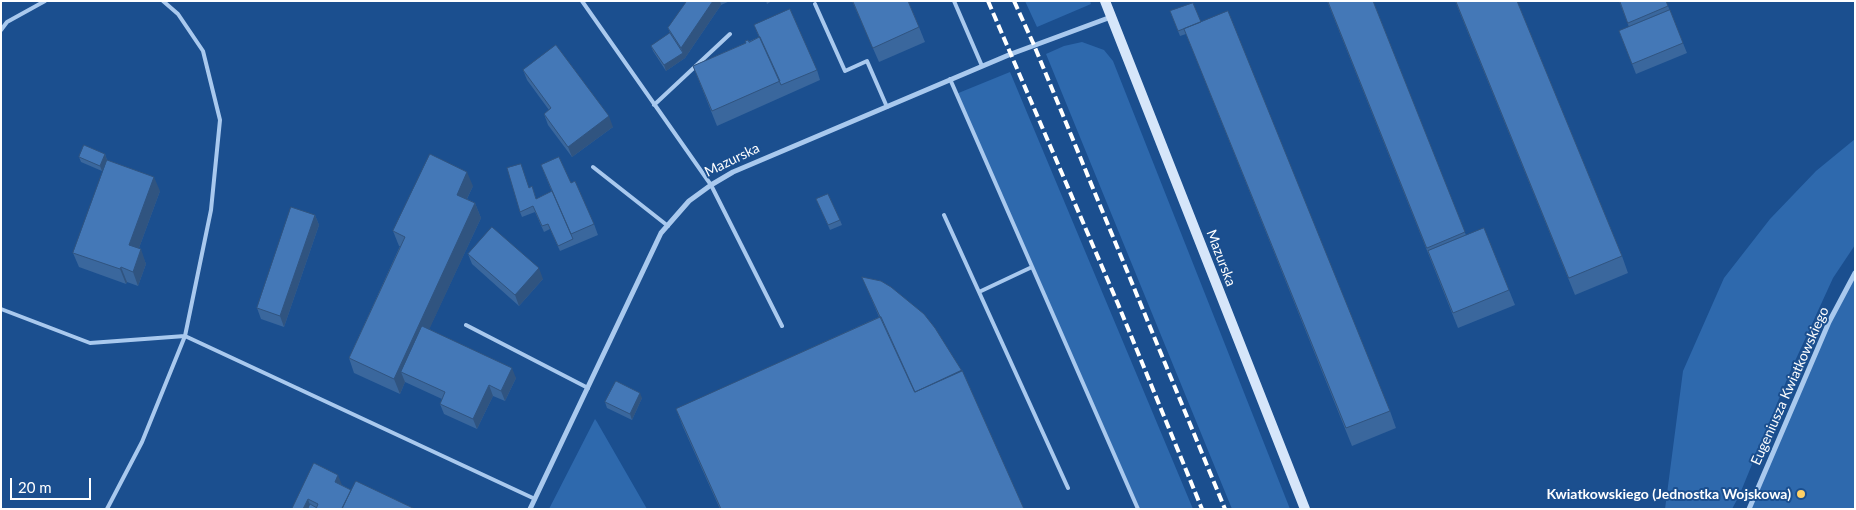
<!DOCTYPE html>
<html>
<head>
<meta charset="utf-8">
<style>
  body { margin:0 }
  #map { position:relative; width:1856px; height:510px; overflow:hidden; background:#1b4f8f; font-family:Lato,sans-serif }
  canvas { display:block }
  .frame { position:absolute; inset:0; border:2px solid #fff; pointer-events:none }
  .scale { position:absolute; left:10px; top:478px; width:81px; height:22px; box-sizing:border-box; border:2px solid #fff; border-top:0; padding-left:6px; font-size:15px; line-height:18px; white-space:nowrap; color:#fff; -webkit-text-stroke:4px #1b4f8f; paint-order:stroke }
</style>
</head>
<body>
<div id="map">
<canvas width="1856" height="510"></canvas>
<div class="frame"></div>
<div class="scale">20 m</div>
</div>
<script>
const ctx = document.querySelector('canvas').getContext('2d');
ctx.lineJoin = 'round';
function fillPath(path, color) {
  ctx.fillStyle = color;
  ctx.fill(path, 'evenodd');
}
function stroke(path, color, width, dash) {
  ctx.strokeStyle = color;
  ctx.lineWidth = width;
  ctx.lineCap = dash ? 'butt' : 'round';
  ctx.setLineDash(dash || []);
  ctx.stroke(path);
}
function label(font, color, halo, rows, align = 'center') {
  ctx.font = font + ' Lato,sans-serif';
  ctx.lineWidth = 4;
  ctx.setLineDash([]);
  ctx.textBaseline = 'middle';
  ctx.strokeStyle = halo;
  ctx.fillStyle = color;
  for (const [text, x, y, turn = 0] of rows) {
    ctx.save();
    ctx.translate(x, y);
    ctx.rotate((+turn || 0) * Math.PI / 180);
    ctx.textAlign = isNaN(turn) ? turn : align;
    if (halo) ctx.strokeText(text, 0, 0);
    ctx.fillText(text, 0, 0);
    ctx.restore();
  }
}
fillPath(new Path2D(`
  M 1025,1 L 1090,1 L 1091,4 L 1037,27 Z
  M 1082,42 L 1104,50 L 1113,61 L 1290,509 L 1232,509 L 1046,54 L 1064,46 Z
  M 1010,72 L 1193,509 L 1138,509 L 956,94 Z
  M 1855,139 L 1855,245 L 1833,278 L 1790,372 L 1739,496 L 1732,509 L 1665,509 L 1683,371 L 1724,278 L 1770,219 L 1816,171 Z
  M 1855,273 L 1855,509 L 1749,509 L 1829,322 Z
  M 595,419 L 597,422 L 647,509 L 549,509 Z`), '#2e69ad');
stroke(new Path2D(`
  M 582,1 L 711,185 L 782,326
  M 954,1 L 982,66
  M 815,4 L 845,71 L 867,61 L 887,107
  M 1,30 L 7,22 L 45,1
  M 950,79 L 1138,509
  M 654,105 L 730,34
  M 593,167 L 668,226
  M 944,215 L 1068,488
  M 979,292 L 1032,267
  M 1,309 L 90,343 L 185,336 L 535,499
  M 466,325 L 588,388
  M 107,509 L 142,442 L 185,336 L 211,210 L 220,120 L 203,51 L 178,14 L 163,1`), '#a9c9ee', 4);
stroke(new Path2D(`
  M 530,509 L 661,233 L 689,201 L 711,185 L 733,172 L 1011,54 L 1111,17
  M 1749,509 L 1829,322 L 1855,273`), '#a9c9ee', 5);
stroke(new Path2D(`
  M 1105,1 L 1305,509`), '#d6e6fa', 10);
stroke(new Path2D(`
  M 988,1 L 1118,304 L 1202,509
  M 1014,1 L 1034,45 L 1225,509`), '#fff', 4, [9, 4]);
fillPath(new Path2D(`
  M 687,1 L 730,1 L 721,5 L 685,58 L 666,71 L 653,51 L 651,46 L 670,33 L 668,28 Z
  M 766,1 L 772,1 L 767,4 Z
  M 852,1 L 908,1 L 919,27 L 925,42 L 879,62 Z
  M 1327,1 L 1373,1 L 1466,235 L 1509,290 L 1515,305 L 1458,328 Z
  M 1455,1 L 1517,1 L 1622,256 L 1628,273 L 1575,295 Z
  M 1619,1 L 1666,1 L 1687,53 L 1636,74 L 1619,31 L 1629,27 Z
  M 1170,11 L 1201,22 L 1390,411 L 1396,428 L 1352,446 L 1186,34 L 1180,36 Z
  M 754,25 L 817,70 L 820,80 L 717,126 L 693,66 L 759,37 Z
  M 523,70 L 613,127 L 572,157 L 548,125 L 544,114 L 549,110 L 527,80 Z
  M 105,154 L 107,160 L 102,171 L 81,162 L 79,157 Z
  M 541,165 L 571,183 L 594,224 L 598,235 L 560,251 L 550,229 L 544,232 L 535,212 L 522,217 L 520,212 L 529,188 L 534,192 L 536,199 L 552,192 Z
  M 473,186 L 467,199 L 475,203 L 481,218 L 429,329 L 516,378 L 505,401 L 493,396 L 477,429 L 444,414 L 440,404 L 442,399 L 405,382 L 400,394 L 354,373 L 349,358 L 400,246 L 399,246 L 393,231 Z
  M 160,191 L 139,248 L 146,264 L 138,286 L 127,282 L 126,284 L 79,267 L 73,253 Z
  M 816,199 L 840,220 L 842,225 L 830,230 Z
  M 315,215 L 319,225 L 284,327 L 261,319 L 257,308 Z
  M 468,254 L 543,279 L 519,306 L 472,264 Z
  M 862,277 L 1024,509 L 720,509 L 683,427 L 676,409 L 879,317 L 868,291 Z
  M 642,398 L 632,420 L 607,408 L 605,402 Z
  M 314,463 L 342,485 L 351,490 L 415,509 L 292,509 Z`), '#3a679d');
fillPath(new Path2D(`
  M 713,1 L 720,1 L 721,5 L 685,58 L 666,71 L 664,65 L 683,53 L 681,48 Z
  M 609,116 L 613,127 L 572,157 L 568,147 Z
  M 105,154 L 107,160 L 102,171 L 100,166 Z
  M 467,172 L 473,186 L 462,209 L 457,195 Z
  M 154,177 L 160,191 L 135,259 L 129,245 Z
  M 475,203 L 481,218 L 408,375 L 401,372 L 405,382 L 400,394 L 394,379 Z
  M 315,215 L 319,225 L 284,327 L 280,316 Z
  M 141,249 L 146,264 L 138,286 L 133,272 Z
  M 121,267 L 127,282 L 126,284 L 120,269 Z
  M 539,268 L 543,279 L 519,306 L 515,295 Z
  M 512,368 L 516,378 L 505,401 L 501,391 Z
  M 489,385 L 493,396 L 477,429 L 473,419 Z
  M 640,393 L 642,398 L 632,420 L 630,414 Z
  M 338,475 L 342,485 L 335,482 Z
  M 308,499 L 311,509 L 303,509 Z`), '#305480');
const building = new Path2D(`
  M 687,1 L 713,1 L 681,48 L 668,28 Z
  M 853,1 L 908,1 L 919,27 L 873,48 Z
  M 1328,1 L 1373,1 L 1465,232 L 1427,248 Z
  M 1456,1 L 1517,1 L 1622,256 L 1569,278 Z
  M 1620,1 L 1666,1 L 1668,6 L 1628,23 Z
  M 1193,3 L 1201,22 L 1178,31 L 1170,11 Z
  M 790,9 L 817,70 L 781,85 L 754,25 Z
  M 1670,10 L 1683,43 L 1632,64 L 1619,31 Z
  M 1228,11 L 1390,411 L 1346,428 L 1184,29 Z
  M 670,33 L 683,53 L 664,65 L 651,46 Z
  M 760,37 L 780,81 L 712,111 L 693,66 L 746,43 L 745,41 L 748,40 L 749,42 Z
  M 556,45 L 609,116 L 568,147 L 544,114 L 551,108 L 523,70 Z
  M 84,145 L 105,154 L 100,166 L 79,157 Z
  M 430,154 L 467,172 L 457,195 L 475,203 L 394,379 L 349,358 L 405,237 L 393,231 Z
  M 559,157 L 571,183 L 575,181 L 594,224 L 571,234 L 541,165 Z
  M 107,160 L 154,177 L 129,245 L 141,249 L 133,272 L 121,267 L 120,269 L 73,253 Z
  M 521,164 L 529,188 L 532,186 L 536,199 L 552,191 L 573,239 L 558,246 L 548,224 L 542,226 L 533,206 L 520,212 L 507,168 Z
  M 828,194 L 840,220 L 828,225 L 816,199 Z
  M 291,207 L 315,215 L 280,316 L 257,308 Z
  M 492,227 L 539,268 L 515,295 L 468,254 Z
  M 1484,228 L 1509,290 L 1453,313 L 1428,251 Z
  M 862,277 L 881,281 L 891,287 L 924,314 L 935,328 L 962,371 L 915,392 Z
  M 881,317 L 915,392 L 962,370 L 1024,509 L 721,509 L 676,409 Z
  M 422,326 L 512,368 L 501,391 L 489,385 L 473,419 L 440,404 L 445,392 L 401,372 Z
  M 616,381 L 640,393 L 630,414 L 605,402 Z
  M 314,463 L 338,475 L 335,482 L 351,490 L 342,509 L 316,509 L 318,504 L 308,499 L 303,509 L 292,509 Z
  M 356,481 L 415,509 L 342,509 Z
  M 310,504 L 317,508 L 316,509 L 308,509 Z`);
fillPath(building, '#4478b7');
stroke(building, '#305480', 1);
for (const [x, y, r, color] of [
  [1801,494,5,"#ffd166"]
]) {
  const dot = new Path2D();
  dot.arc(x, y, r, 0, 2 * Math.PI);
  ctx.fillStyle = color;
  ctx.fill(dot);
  stroke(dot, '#1b4f8f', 2);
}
label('14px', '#fff', '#1b4f8f', [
  ["Mazurska",732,160,-26],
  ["Mazurska",1221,258,69],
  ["Eugeniusza Kwiatkowskiego",1790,386,-66]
]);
label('bold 14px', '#fff', '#1b4f8f', [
  ["Kwiatkowskiego (Jednostka Wojskowa)",1791,494]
], 'right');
</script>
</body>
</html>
